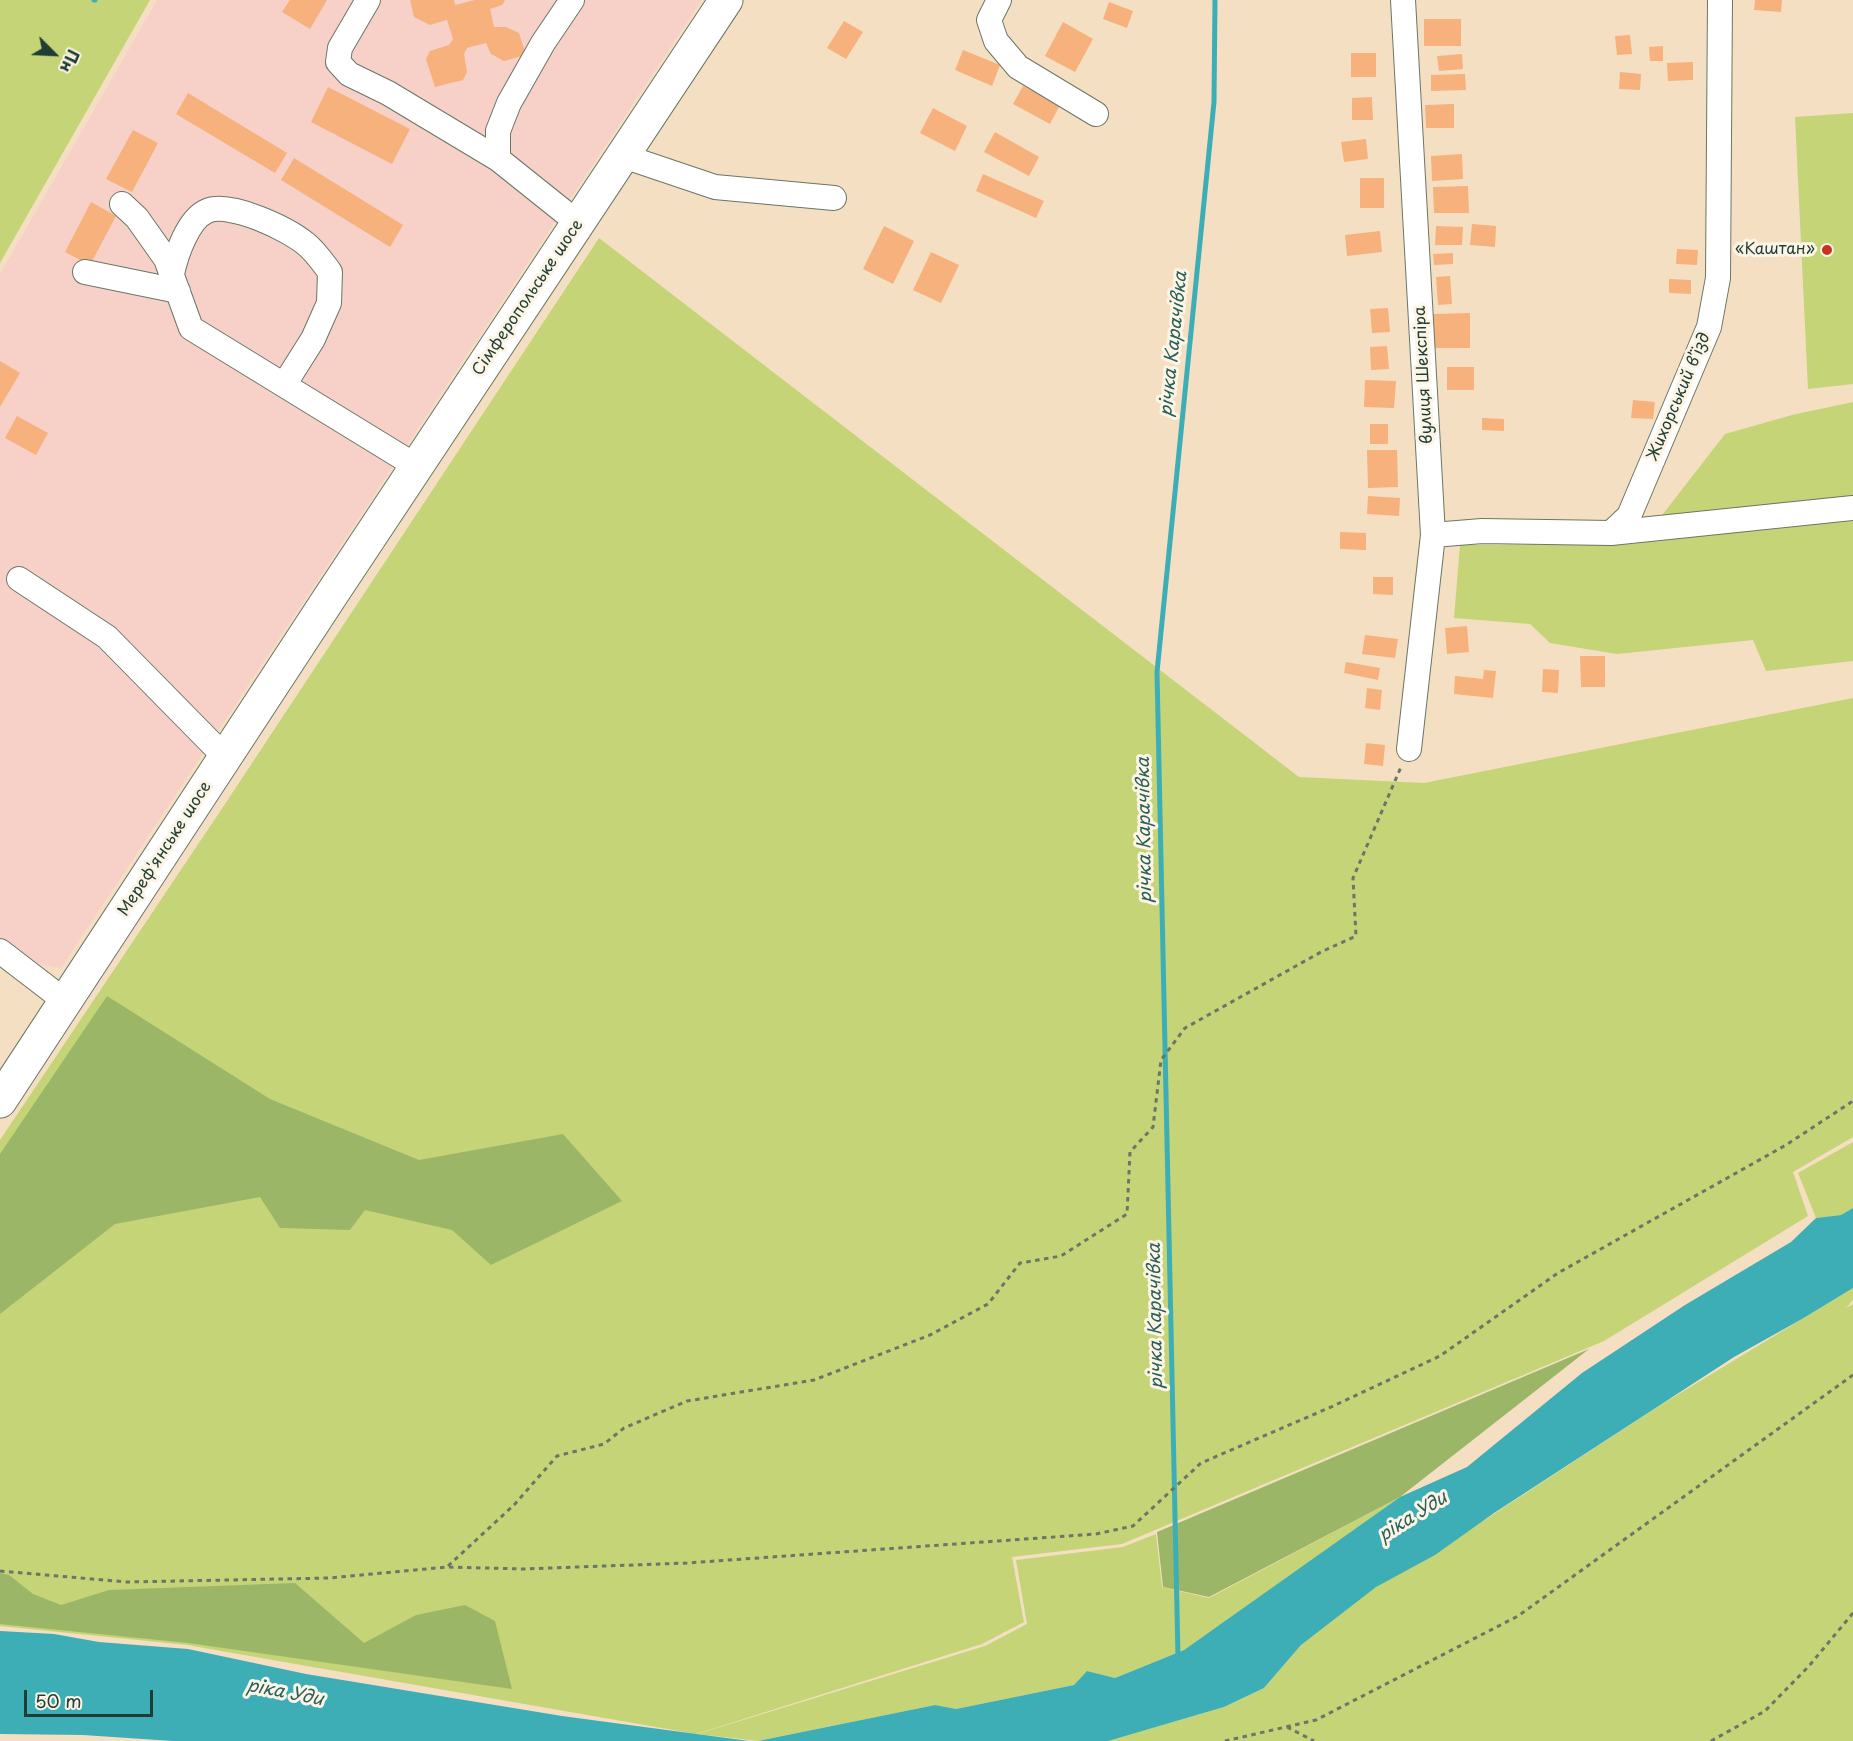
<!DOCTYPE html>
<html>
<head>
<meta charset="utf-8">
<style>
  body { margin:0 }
  #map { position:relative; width:1853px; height:1741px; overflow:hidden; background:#f5dfc3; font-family:"Playpen Sans",sans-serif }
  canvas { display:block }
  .north { position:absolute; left:24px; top:24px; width:60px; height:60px; -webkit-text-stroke:4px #fcf5e5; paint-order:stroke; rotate:114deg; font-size:16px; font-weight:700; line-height:24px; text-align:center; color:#1f3d34 }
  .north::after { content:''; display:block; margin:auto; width:21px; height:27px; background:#1f3d34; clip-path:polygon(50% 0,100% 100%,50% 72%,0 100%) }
  .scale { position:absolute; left:24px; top:1690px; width:129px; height:27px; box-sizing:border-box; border:3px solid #1f3d34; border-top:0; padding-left:8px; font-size:18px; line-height:21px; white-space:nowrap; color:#1f3d34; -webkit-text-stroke:4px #fcf5e5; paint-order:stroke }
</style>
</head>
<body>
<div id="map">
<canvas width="1853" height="1741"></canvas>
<div class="north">Пн</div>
<div class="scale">50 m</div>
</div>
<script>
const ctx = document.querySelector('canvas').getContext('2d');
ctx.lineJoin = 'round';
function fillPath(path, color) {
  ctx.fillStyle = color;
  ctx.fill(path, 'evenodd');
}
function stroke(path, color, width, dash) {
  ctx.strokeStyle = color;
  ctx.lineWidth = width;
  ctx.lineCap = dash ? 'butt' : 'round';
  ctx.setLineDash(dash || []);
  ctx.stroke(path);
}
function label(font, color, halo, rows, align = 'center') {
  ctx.font = font + ' "Playpen Sans",sans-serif';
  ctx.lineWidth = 6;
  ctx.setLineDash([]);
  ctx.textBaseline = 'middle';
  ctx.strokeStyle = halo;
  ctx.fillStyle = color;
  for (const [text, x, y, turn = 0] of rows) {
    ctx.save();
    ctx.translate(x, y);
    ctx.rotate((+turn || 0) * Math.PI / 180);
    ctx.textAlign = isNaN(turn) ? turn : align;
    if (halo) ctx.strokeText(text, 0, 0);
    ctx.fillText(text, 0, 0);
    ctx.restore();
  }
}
fillPath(new Path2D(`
  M 157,0 L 702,0 L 61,968 L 0,957 L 0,274 Z`), '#f7d1c8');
fillPath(new Path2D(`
  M 0,0 L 150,0 L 0,263 Z
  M 1853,113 L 1853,384 L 1808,389 L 1795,117 Z
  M 599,238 L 1299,777 L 1424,783 L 1853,698 L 1853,1137 L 1793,1172 L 1808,1216 L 1604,1341 L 1122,1544 L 1012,1557 L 1024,1622 L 982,1644 L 696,1734 L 187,1645 L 0,1626 L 0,1140 L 225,804 Z
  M 1853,402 L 1853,661 L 1766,671 L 1753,640 L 1617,654 L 1550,643 L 1530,624 L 1454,618 L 1460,545 L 1635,544 L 1656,523 L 1725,434 L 1792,415 Z
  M 1853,1142 L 1853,1208 L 1841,1215 L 1816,1218 L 1798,1173 Z
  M 1853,1288 L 1853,1300 L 1846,1308 L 1853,1304 L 1853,1741 L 1093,1741 L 1145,1730 L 1224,1707 L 1264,1688 L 1301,1645 L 1363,1589 L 1486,1519 L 1659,1406 Z
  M 1400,1497 L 1184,1650 L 1115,1678 L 1087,1671 L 1074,1685 L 956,1709 L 935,1705 L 758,1741 L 697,1734 L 985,1646 L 1027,1624 L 1016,1560 L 1123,1547 L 1156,1534 L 1162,1587 L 1209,1598 Z`), '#c5d477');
fillPath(new Path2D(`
  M 107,996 L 270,1099 L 419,1160 L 563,1134 L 622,1201 L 491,1265 L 452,1230 L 365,1210 L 350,1230 L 280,1228 L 260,1197 L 115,1224 L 0,1314 L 0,1154 Z
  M 1589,1349 L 1400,1497 L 1209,1597 L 1163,1587 L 1157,1532 Z
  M 0,1573 L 9,1575 L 33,1594 L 61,1605 L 109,1590 L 295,1583 L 364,1643 L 416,1615 L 465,1605 L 495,1621 L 512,1689 L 188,1643 L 0,1624 Z`), '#9cb668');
fillPath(new Path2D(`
  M 1853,1208 L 1853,1288 L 1802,1319 L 1734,1357 L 1494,1513 L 1435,1555 L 1376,1587 L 1301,1645 L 1264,1688 L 1224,1707 L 1108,1741 L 758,1741 L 935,1705 L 956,1709 L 1074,1685 L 1087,1671 L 1115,1678 L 1184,1650 L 1400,1497 L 1467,1467 L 1582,1373 L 1685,1305 L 1791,1242 L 1816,1218 L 1841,1215 Z
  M 0,1631 L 54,1634 L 99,1642 L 188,1649 L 306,1674 L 562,1716 L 749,1741 L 173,1741 L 83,1735 L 0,1734 Z`), '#3daeb6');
stroke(new Path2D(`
  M 94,0 L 95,0
  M 1178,1657 L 1157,672 L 1214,102 L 1215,0`), '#3daeb6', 5);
fillPath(new Path2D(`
  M 290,0 L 327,0 L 310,29 L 282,12 Z
  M 410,0 L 454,0 L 455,5 L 475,0 L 505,0 L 502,5 L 490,9 L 494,27 L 506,27 L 519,33 L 526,55 L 504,61 L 491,54 L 486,43 L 467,48 L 464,54 L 467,72 L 463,80 L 435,87 L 426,59 L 430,51 L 449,45 L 453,39 L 447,20 L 430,25 L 414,17 Z
  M 1755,0 L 1782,0 L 1781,12 L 1754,10 Z
  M 1109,2 L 1133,11 L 1127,28 L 1103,19 Z
  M 1424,19 L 1461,19 L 1461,46 L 1424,46 Z
  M 844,21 L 863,32 L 846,59 L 827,48 Z
  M 1063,22 L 1093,39 L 1075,72 L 1045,56 Z
  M 1630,35 L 1632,54 L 1617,55 L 1615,36 Z
  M 1663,46 L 1663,61 L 1650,61 L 1649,47 Z
  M 963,50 L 1000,65 L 992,86 L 955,70 Z
  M 1351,53 L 1376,53 L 1376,77 L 1351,77 Z
  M 1462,54 L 1463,69 L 1439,71 L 1437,56 Z
  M 1693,62 L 1693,80 L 1668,81 L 1667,63 Z
  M 1620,72 L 1641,74 L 1640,90 L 1619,89 Z
  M 1465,74 L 1466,90 L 1431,91 L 1431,75 Z
  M 1023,86 L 1060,105 L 1050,124 L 1013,104 Z
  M 328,87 L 410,129 L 392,164 L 311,122 Z
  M 188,93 L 287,153 L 275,173 L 176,114 Z
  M 1372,97 L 1373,120 L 1352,120 L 1352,98 Z
  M 1454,104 L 1454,128 L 1426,128 L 1425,105 Z
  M 933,108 L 967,126 L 955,151 L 920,133 Z
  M 133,130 L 158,143 L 132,192 L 106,179 Z
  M 995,132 L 1039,157 L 1029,176 L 984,152 Z
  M 1366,139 L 1368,159 L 1344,162 L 1341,142 Z
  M 1462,154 L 1463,179 L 1432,181 L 1431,156 Z
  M 294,158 L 403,225 L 390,247 L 281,180 Z
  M 983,174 L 1044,201 L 1036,218 L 976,191 Z
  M 1360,178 L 1384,178 L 1384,208 L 1360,208 Z
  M 1468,186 L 1469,213 L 1434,213 L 1433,187 Z
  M 91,202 L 116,216 L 90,265 L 65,252 Z
  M 1472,224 L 1496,226 L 1495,247 L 1470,245 Z
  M 884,226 L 914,241 L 893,284 L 863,269 Z
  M 1436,226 L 1463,227 L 1462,245 L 1435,245 Z
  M 1380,231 L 1382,252 L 1347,256 L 1345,235 Z
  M 1677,249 L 1698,250 L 1697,265 L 1676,264 Z
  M 931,252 L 959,265 L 941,303 L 913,290 Z
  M 1453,253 L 1453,264 L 1434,265 L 1433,254 Z
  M 1450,276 L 1452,304 L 1438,305 L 1436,277 Z
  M 1669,279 L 1691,280 L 1691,294 L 1669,293 Z
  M 1388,308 L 1390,332 L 1372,333 L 1370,309 Z
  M 1470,313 L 1470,348 L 1433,348 L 1433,314 Z
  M 1387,346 L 1389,369 L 1371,370 L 1370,347 Z
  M 0,361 L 20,373 L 0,407 Z
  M 1447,367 L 1474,367 L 1474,390 L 1447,390 Z
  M 1365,380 L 1396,381 L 1394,408 L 1364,407 Z
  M 1633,400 L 1655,402 L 1653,419 L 1631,418 Z
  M 17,416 L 48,433 L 36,455 L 5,438 Z
  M 1482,418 L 1504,419 L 1504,431 L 1482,430 Z
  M 1370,424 L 1388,424 L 1388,444 L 1370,444 Z
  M 1367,450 L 1397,450 L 1398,487 L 1368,488 Z
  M 1368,496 L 1400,498 L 1399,516 L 1367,514 Z
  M 1340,532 L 1366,533 L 1366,550 L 1340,549 Z
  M 1373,577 L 1393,577 L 1393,595 L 1373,594 Z
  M 1467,626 L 1469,652 L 1447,654 L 1445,628 Z
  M 1365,635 L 1398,639 L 1395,658 L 1362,654 Z
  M 1580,656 L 1605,656 L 1605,687 L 1581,687 Z
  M 1346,662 L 1380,668 L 1378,680 L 1344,673 Z
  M 1543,669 L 1559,670 L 1558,693 L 1542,692 Z
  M 1484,670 L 1496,671 L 1493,698 L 1454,694 L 1455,676 L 1483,679 Z
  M 1367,688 L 1382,690 L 1380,710 L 1365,708 Z
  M 1366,743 L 1385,745 L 1383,766 L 1364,764 Z`), '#f6b17c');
const minor = new Path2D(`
  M 368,0 L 340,48 L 338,62 L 349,74 L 388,93 L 498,159 L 578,223
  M 999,0 L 989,20 L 996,41 L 1018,67 L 1096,114
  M 1403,0 L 1433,535 L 1409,749
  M 623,156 L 715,187 L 834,198
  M 498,159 L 498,131 L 509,103 L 543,43 L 572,0
  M 122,204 L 137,218 L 166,259 L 191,328 L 416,466
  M 85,272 L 178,291
  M 172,274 C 176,255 188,219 207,211 C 230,201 288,229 306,244 C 315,251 323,263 330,272 L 329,303 L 313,339 L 284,385
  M 1611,533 L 1853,508
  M 1433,535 L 1482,531 L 1611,533 L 1629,516 L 1709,327 L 1718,278 L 1720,0
  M 19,579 L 107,637 L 225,757
  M 0,951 L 65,1001`);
const highway = new Path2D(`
  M 0,1101 L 330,597 L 726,0`);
stroke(minor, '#6a7666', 26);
stroke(highway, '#6a7666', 35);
stroke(new Path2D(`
  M 448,1566 L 514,1505 L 557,1456 L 604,1444 L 624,1428 L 687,1401 L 814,1380 L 930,1335 L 988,1304 L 1020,1263 L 1061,1256 L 1127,1214 L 1130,1152 L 1153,1127 L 1161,1060 L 1185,1028 L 1321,952 L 1356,936 L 1353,878 L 1401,767
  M 0,1571 L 127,1582 L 329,1578 L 447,1567 L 523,1569 L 687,1563 L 1096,1534 L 1133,1526 L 1201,1463 L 1331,1407 L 1440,1356 L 1558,1273 L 1786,1145 L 1853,1101
  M 1287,1727 L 1314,1741
  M 1225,1741 L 1316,1720 L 1518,1616 L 1853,1375
  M 1711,1741 L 1765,1711 L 1809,1666 L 1853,1613`), '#6a7666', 3, [4.5, 4.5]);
stroke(minor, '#fff', 24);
stroke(highway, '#fff', 33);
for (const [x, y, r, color] of [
  [1827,250,6,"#c8321e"]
]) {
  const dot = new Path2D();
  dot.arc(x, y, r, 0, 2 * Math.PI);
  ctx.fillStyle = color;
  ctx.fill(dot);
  stroke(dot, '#fcf5e5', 2);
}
label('16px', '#1f3d34', '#fcf5e5', [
  ["«Каштан»",1815,250]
], 'right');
label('16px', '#1f3d34', '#fcf5e5', [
  ["Сімферопольське шосе",528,298,-56],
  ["вулиця Шекспіра",1424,375,-93],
  ["Жихорський в’їзд",1679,397,-67],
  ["Мереф'янське шосе",165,849,-57]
]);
label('italic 18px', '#285f5b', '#fcf5e5', [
  ["річка Карачівка",1174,344,-84],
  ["річка Карачівка",1145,830,-91],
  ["річка Карачівка",1156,1316,-91],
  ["ріка Уди",1413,1517,-32],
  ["ріка Уди",285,1693,11]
]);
</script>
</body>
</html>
